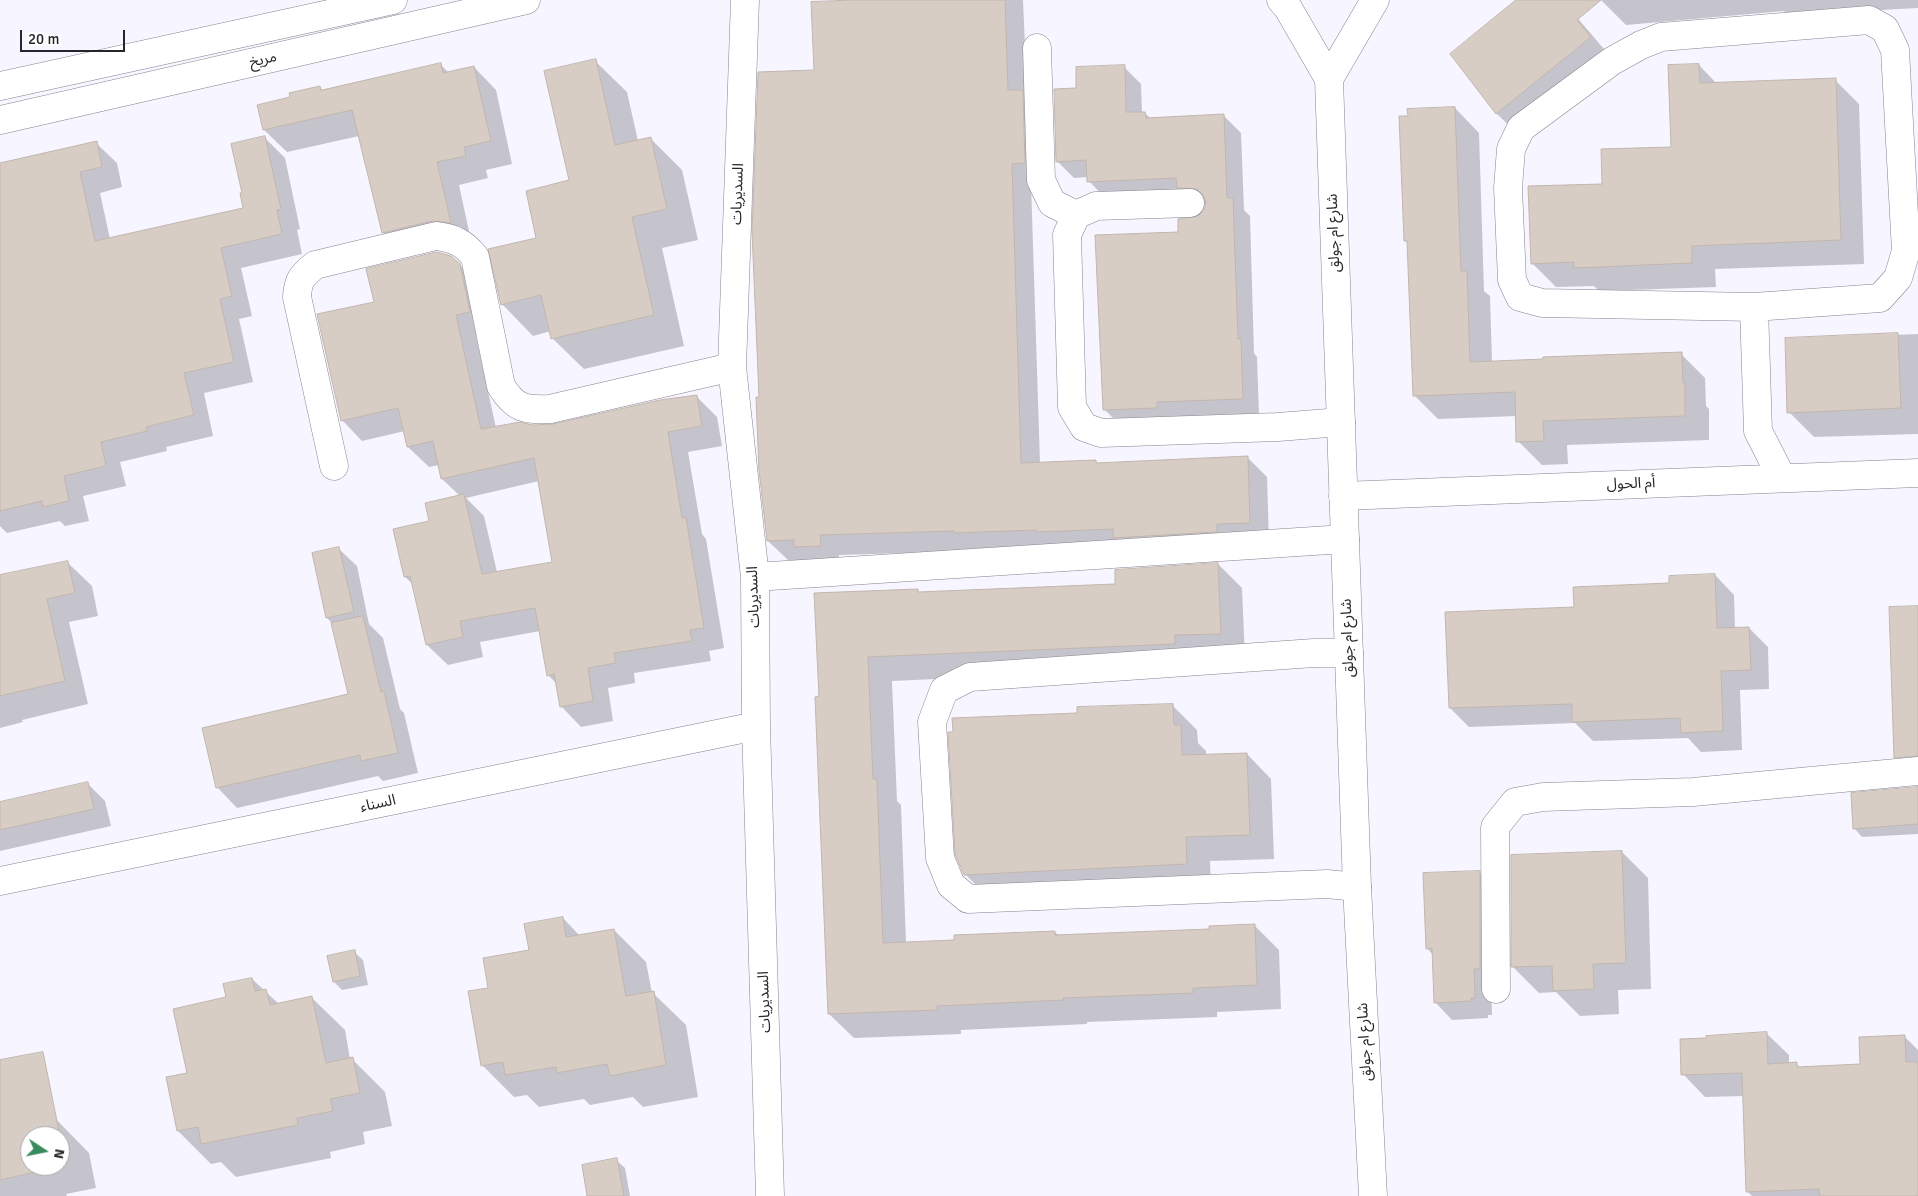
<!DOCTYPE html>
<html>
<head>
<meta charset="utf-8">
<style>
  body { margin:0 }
  #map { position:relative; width:1918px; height:1196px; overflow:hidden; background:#f7f5ff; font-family:Signika,sans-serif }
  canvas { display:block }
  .north { position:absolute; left:20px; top:1126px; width:50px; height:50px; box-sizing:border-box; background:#fff; border:1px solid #a8a8aa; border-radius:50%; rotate:101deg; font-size:14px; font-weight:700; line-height:20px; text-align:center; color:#26252a }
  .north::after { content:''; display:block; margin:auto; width:18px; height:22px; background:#378b5d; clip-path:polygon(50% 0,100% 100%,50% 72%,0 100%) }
  .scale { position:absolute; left:20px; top:30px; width:105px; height:22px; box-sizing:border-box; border:2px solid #26252a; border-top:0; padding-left:6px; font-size:15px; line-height:18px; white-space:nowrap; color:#26252a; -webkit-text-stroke:4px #fff; paint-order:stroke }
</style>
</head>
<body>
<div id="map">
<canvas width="1918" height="1196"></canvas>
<div class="north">N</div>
<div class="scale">20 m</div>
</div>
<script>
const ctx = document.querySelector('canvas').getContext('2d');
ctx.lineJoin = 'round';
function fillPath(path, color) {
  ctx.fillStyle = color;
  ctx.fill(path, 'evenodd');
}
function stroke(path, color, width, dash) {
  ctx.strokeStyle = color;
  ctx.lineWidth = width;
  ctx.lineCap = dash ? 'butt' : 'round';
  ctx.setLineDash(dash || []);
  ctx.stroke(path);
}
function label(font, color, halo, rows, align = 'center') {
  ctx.font = font + ' Signika,"Noto Sans Arabic",sans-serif';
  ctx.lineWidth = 4;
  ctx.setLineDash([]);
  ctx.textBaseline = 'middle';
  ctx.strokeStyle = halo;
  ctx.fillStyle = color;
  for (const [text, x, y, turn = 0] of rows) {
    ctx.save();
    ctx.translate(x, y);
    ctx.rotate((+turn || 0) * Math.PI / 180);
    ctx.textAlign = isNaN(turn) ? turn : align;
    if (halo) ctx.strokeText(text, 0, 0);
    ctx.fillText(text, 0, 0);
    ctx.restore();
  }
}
fillPath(new Path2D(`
  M 890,0 L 1023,0 L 1031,183 L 1040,463 L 1095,461 L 1098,464 L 1248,458 L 1267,477 L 1269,542 L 839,555 L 840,565 L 815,566 L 808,560 L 788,560 L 768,541 L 760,398 L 815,71 Z
  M 1518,0 L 1562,0 L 1616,63 L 1523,139 L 1497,114 L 1451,54 Z
  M 1601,0 L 1918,0 L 1918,8 L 1789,15 L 1784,11 L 1626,25 Z
  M 595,61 L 627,92 L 638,141 L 650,138 L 682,170 L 698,240 L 662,248 L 684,346 L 584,369 L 552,338 L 551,331 L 533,336 L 502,304 L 570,181 Z
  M 440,64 L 449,73 L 474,67 L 496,90 L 512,164 L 486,170 L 488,178 L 459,185 L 472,245 L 405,255 L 383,232 L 359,136 L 287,152 L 264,130 L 292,98 L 319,87 L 323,91 Z
  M 1699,65 L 1717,84 L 1835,80 L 1859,104 L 1864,264 L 1715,269 L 1716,287 L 1599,291 L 1594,286 L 1556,287 L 1532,263 L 1603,185 L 1672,148 Z
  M 1124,67 L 1141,84 L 1142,113 L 1145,113 L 1151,119 L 1224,116 L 1241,133 L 1244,210 L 1250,216 L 1254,353 L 1257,357 L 1259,415 L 1121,426 L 1104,409 L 1179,233 L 1198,218 L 1205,211 L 1206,205 L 1105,198 L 1089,181 L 1088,177 L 1074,178 L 1057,161 L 1078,89 Z
  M 1455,108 L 1479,133 L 1484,291 L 1490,296 L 1492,362 L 1681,354 L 1705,378 L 1706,406 L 1709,409 L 1709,440 L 1567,445 L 1568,464 L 1542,465 L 1518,441 L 1517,416 L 1438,419 L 1414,395 L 1409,245 L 1405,240 Z
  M 265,138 L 285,158 L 300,229 L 297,230 L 302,254 L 241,268 L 252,316 L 239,319 L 253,382 L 204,393 L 213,436 L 166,447 L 167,451 L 120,462 L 126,486 L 83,496 L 89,521 L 65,526 L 60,521 L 7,533 L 0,526 L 0,164 L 96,143 L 117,163 L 122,187 L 100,193 L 110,239 L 244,209 L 243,194 Z
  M 459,264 L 479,285 L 490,332 L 476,336 L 496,428 L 553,426 L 696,396 L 717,417 L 722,446 L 688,452 L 702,534 L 706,539 L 724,648 L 709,651 L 711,661 L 634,673 L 635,683 L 608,688 L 613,721 L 581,727 L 561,706 L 557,684 L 548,675 L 540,631 L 480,642 L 483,657 L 448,665 L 427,645 L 414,585 L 405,577 L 430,522 L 460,496 L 442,479 L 439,465 L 429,467 L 408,447 L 405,431 L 362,441 L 342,420 L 375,303 ZM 539,481 L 553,563 L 497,572 L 484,516 L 466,498 Z
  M 1918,334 L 1918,434 L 1814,437 L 1789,412 L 1786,339 Z
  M 339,549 L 357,566 L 369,624 L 383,638 L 400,709 L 404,713 L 418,773 L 383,781 L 378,776 L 237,808 L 217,787 L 350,695 L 332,623 L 327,618 L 313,554 Z
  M 68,563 L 92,586 L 98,616 L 69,622 L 88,704 L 22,720 L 23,722 L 0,728 L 0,576 Z
  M 1218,564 L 1242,588 L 1245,658 L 1199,667 L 892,681 L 897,801 L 901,805 L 906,943 L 955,942 L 1055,932 L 1059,936 L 1210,930 L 1254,925 L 1279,950 L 1281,1009 L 1217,1012 L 1217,1017 L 1087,1022 L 1087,1024 L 961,1030 L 961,1034 L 854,1038 L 829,1014 L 820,698 L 917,590 L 920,593 L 1116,585 Z
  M 1715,575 L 1734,595 L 1735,628 L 1749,628 L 1768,647 L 1769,689 L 1740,690 L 1742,750 L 1701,752 L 1688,738 L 1593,741 L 1575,723 L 1469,727 L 1450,708 L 1575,609 Z
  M 1172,705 L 1197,730 L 1198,743 L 1206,751 L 1206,756 L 1247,754 L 1271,779 L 1274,859 L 1210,861 L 1211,889 L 990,899 L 965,874 L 1079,714 Z
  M 87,783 L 105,801 L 111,826 L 0,851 L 0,803 Z
  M 1918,788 L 1918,834 L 1862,837 L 1854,828 Z
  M 1622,852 L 1648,878 L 1651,989 L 1618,990 L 1619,1014 L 1580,1016 L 1556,992 L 1539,993 L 1513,967 Z
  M 1479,872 L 1497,889 L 1491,986 L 1492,1015 L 1488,1015 L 1488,1018 L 1452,1020 L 1435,1002 L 1433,955 L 1427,948 Z
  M 563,918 L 580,936 L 614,930 L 646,962 L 652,993 L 653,993 L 686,1025 L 698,1097 L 643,1107 L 633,1097 L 590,1105 L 584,1099 L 539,1107 L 527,1095 L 514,1097 L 482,1065 L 489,989 Z
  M 354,952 L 363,960 L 368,985 L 342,990 L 334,982 Z
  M 252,979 L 279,1004 L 311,997 L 345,1030 L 350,1059 L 352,1059 L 385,1092 L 392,1126 L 363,1132 L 365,1144 L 330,1152 L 331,1158 L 236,1177 L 221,1162 L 211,1164 L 178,1131 L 188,1074 L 227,998 Z
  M 1766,1033 L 1789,1055 L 1789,1064 L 1796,1064 L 1801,1068 L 1862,1066 L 1905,1037 L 1918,1050 L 1918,1196 L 1752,1196 L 1747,1191 L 1744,1096 L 1705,1097 L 1683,1074 L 1707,1039 Z
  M 0,1062 L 89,1153 L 96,1188 L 66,1194 L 67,1196 L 0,1196 ZM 30,1136 L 60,1136 L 60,1166 L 30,1166 Z
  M 616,1160 L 625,1168 L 630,1196 L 588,1196 Z`), '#0003');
const building = new Path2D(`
  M 855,0 L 1005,0 L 1008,90 L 1023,90 L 1025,163 L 1012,164 L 1021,463 L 1096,460 L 1096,463 L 1248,456 L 1250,523 L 1217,524 L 1217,532 L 1113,538 L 1113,529 L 1036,532 L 1036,530 L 954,533 L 954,531 L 820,535 L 821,546 L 794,547 L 794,540 L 767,541 L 759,470 L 756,397 L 759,397 L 752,231 L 758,72 L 814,70 L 811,2 Z
  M 1516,0 L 1601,0 L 1577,20 L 1591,37 L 1496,114 L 1450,54 Z
  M 596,59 L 615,145 L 651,137 L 667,209 L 632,217 L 654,315 L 551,339 L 541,295 L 501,305 L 488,249 L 536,238 L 526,191 L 569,180 L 544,71 Z
  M 441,63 L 443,73 L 474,66 L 491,141 L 464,147 L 466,156 L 437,162 L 451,223 L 432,221 L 382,233 L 352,110 L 263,130 L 257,105 L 290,97 L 289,93 L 320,86 L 321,90 Z
  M 1699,64 L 1700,83 L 1836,78 L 1841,240 L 1692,246 L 1692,263 L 1574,268 L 1574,262 L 1531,264 L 1528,186 L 1602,184 L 1601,149 L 1671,147 L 1668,65 Z
  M 1125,65 L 1126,112 L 1145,112 L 1146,118 L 1224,114 L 1227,198 L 1233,198 L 1238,339 L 1241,338 L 1243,399 L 1157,402 L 1157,408 L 1103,410 L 1095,235 L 1178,232 L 1178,219 L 1198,216 L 1203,211 L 1206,203 L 1203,195 L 1197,189 L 1177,188 L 1176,178 L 1087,182 L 1086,160 L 1056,162 L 1054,89 L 1076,88 L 1076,67 Z
  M 1455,107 L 1461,271 L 1467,271 L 1470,362 L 1543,359 L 1543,357 L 1682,352 L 1683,383 L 1685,383 L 1685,416 L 1543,421 L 1544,441 L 1516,442 L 1515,392 L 1413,396 L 1407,241 L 1404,241 L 1399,116 L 1408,116 L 1407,109 Z
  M 265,136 L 281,209 L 277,210 L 282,234 L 221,248 L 232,296 L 220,299 L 234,362 L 184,373 L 194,415 L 146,427 L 147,431 L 101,442 L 106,466 L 64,476 L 69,501 L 43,507 L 42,501 L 0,511 L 0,163 L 97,141 L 102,167 L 80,172 L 95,241 L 243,208 L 240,193 L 242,193 L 231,144 Z
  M 437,252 L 451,256 L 460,264 L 470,312 L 456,315 L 481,429 L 520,422 L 533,425 L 553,424 L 660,400 L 697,395 L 702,426 L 668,432 L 682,518 L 686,517 L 704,628 L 690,630 L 692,641 L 614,653 L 616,663 L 588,668 L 593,701 L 560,707 L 554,674 L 547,676 L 535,608 L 460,621 L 463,637 L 426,645 L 410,576 L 404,577 L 393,529 L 429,521 L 425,503 L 464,494 L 482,574 L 552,562 L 534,458 L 441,479 L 433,441 L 407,447 L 398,408 L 341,421 L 317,314 L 374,302 L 366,269 Z
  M 1898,333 L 1901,408 L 1787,413 L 1785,338 Z
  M 339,547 L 354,612 L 326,618 L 312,553 Z
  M 68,561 L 75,593 L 47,599 L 65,681 L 0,696 L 0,575 Z
  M 1218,563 L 1221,634 L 1175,635 L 1175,644 L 868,657 L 873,779 L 877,779 L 883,943 L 954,940 L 954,935 L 1055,931 L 1055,935 L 1209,929 L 1209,926 L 1255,924 L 1257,985 L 1193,988 L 1193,993 L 1063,998 L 1064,1000 L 937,1006 L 937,1010 L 828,1014 L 815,697 L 819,696 L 814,593 L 918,589 L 918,592 L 1115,584 L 1115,570 Z
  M 1715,574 L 1717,628 L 1749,627 L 1751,670 L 1721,671 L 1723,731 L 1681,733 L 1680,718 L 1572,722 L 1572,704 L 1449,708 L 1445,612 L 1574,607 L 1573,587 L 1669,583 L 1669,576 Z
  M 1918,606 L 1918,756 L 1894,758 L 1889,607 Z
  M 363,616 L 381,692 L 384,691 L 398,753 L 361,761 L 360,755 L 216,788 L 202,728 L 348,694 L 331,623 Z
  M 1173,704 L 1174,725 L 1181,725 L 1182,755 L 1247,753 L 1250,835 L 1186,837 L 1187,864 L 964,875 L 955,854 L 948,732 L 953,732 L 952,718 L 1077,713 L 1077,707 Z
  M 88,782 L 94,809 L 0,830 L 0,802 Z
  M 1918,787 L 1918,824 L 1853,829 L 1851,793 Z
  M 1622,851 L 1626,963 L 1593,964 L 1594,989 L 1553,991 L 1552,966 L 1511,967 L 1511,855 Z
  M 1480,871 L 1480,969 L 1474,969 L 1475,998 L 1471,998 L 1471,1001 L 1434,1003 L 1432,948 L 1426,949 L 1423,873 Z
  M 563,917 L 566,937 L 614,929 L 626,996 L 654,991 L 666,1065 L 610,1076 L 607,1064 L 557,1073 L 556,1067 L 505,1075 L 503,1062 L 481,1066 L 468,991 L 488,988 L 483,958 L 529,950 L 524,924 Z
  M 355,950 L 360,976 L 333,982 L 327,956 Z
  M 252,978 L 255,991 L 266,989 L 270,1005 L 312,996 L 326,1063 L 353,1057 L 360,1093 L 330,1099 L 333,1111 L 297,1118 L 298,1125 L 201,1144 L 198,1127 L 177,1131 L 166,1077 L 187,1073 L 173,1009 L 226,997 L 223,984 Z
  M 1767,1032 L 1768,1064 L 1797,1062 L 1797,1067 L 1860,1064 L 1859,1037 L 1905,1035 L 1906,1062 L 1918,1062 L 1918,1196 L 1820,1196 L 1819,1189 L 1746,1192 L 1742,1073 L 1681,1075 L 1680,1039 L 1706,1038 L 1706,1036 Z
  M 43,1052 L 60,1136 L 30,1136 L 30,1166 L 35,1166 L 36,1172 L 0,1180 L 0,1060 Z
  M 617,1158 L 624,1196 L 587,1196 L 582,1165 Z`);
fillPath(building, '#d8cdc5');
stroke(building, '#c1b6ae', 1);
const street = new Path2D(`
  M 745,0 L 732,367 L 755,577 L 756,726 L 770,1196
  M 1037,48 L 1041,180 L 1052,203 L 1076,215
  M 0,86 L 393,0
  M 0,120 L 526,0
  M 1190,203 L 1096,206 L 1076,215 L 1067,235 L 1072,407 L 1084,427 L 1101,433 L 1278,427 L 1341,422
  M 1754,307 L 1542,303 L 1520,297 L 1512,280 L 1508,188 L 1511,149 L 1521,128 L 1612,61 L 1641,45 L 1661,37 L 1869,20 L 1885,29 L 1895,50 L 1906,251 L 1898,278 L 1880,298 L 1754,307 L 1758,431 L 1782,478
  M 334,466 L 297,297 C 298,279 302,276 315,265 L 436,236 C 454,238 464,243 475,257 L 501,386 C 515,409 525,410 550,409 L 732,367
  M 1343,496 L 1918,473
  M 755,577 L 1345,539
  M 1349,653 L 1314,653 L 970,677 L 944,690 L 932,722 L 940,858 L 951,885 L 968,899 L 1327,884 L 1357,887
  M 0,881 L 756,726
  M 1496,989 L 1495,827 L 1515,802 L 1543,797 L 1693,792 L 1918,771`);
const secondary = new Path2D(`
  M 1281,0 L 1288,8 L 1329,79 L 1357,887 L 1373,1196
  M 1329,79 L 1375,0`);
stroke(street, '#85838e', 29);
stroke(secondary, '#85838e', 29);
stroke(street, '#fff', 28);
stroke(secondary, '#fff', 28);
label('15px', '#26252a', '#fff', [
  ["مريخ",263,60,-13],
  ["السديريات",738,194,-88],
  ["شارع ام جولق",1334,233,-92],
  ["أم الحول",1631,484,-2],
  ["السديريات",754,597,-92],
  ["شارع ام جولق",1348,638,-92],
  ["السناء",378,804,-12],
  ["السديريات",765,1002,-92],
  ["شارع ام جولق",1365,1042,-93]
]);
</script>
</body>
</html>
